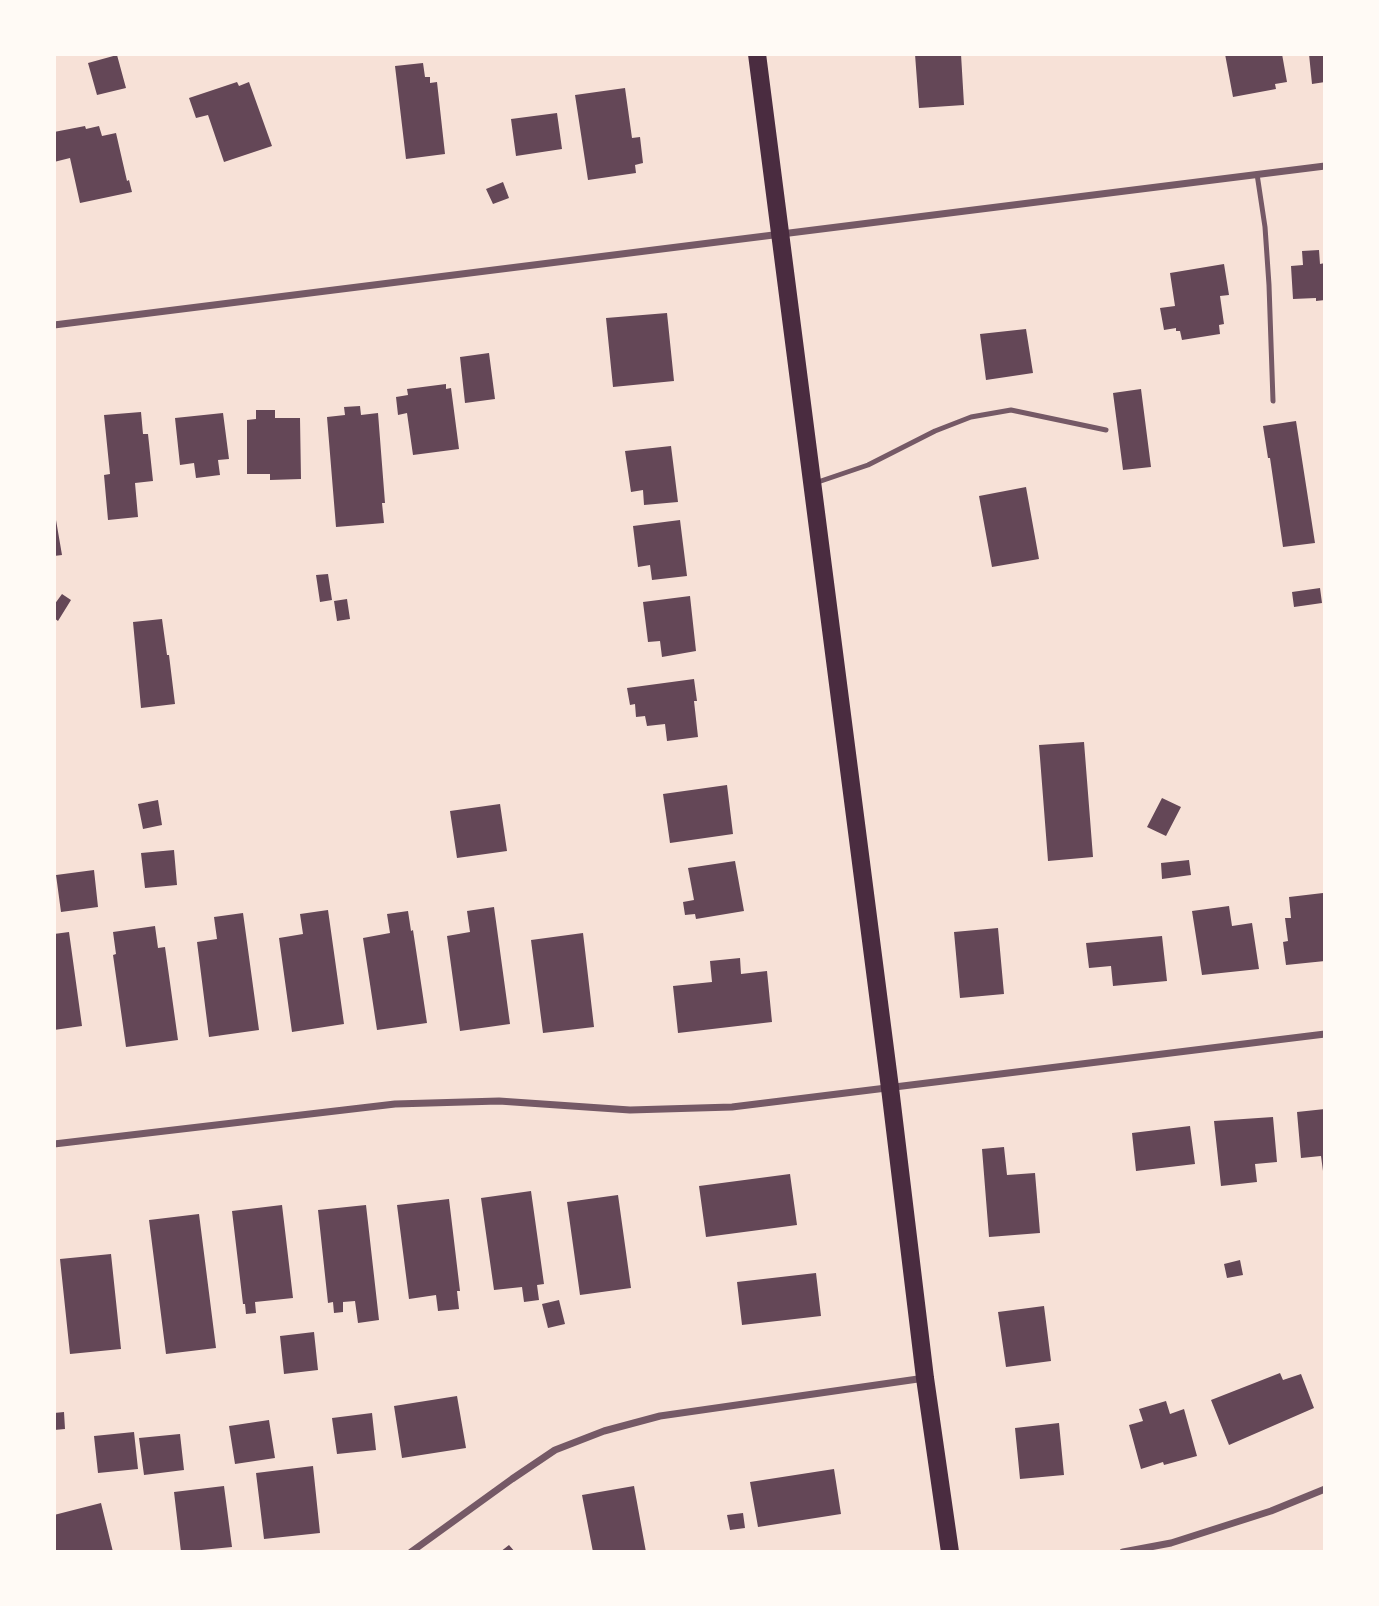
<!DOCTYPE html>
<html>
<head>
<meta charset="utf-8">
<style>
  body { margin:0 }
  #map { position:relative; width:1379px; height:1606px; overflow:hidden; background:#f7e1d7; font-family:Lato,sans-serif }
  canvas { display:block }
  .frame { position:absolute; inset:0; border:56px solid #fffaf5; pointer-events:none }
</style>
</head>
<body>
<div id="map">
<canvas width="1379" height="1606"></canvas>
<div class="frame"></div>
</div>
<script>
const ctx = document.querySelector('canvas').getContext('2d');
ctx.lineJoin = 'round';
function fillPath(path, color) {
  ctx.fillStyle = color;
  ctx.fill(path, 'evenodd');
}
function stroke(path, color, width, dash) {
  ctx.strokeStyle = color;
  ctx.lineWidth = width;
  ctx.lineCap = dash ? 'butt' : 'round';
  ctx.setLineDash(dash || []);
  ctx.stroke(path);
}
fillPath(new Path2D(`
  M 915,54 L 961,54 L 964,105 L 919,108 Z
  M 1225,54 L 1282,54 L 1287,82 L 1275,84 L 1276,89 L 1233,97 Z
  M 1309,54 L 1325,54 L 1325,82 L 1312,84 Z
  M 117,55 L 126,88 L 97,95 L 88,63 Z
  M 423,63 L 425,77 L 430,77 L 430,83 L 437,82 L 445,154 L 406,159 L 395,66 Z
  M 237,82 L 239,86 L 249,82 L 272,146 L 224,162 L 208,115 L 196,118 L 189,98 Z
  M 625,88 L 632,138 L 640,137 L 643,163 L 635,165 L 636,173 L 588,180 L 575,95 Z
  M 557,113 L 562,149 L 516,156 L 511,119 Z
  M 85,126 L 86,129 L 99,126 L 102,136 L 116,133 L 127,181 L 129,180 L 132,192 L 80,203 L 70,158 L 54,162 L 54,132 Z
  M 503,182 L 509,198 L 493,204 L 486,189 Z
  M 1319,250 L 1320,264 L 1325,263 L 1325,300 L 1316,301 L 1316,298 L 1293,299 L 1291,266 L 1303,265 L 1302,251 Z
  M 1224,264 L 1229,295 L 1220,296 L 1224,324 L 1219,325 L 1220,334 L 1182,340 L 1180,331 L 1176,331 L 1176,328 L 1164,330 L 1160,308 L 1175,306 L 1170,273 Z
  M 667,313 L 674,381 L 613,387 L 606,318 Z
  M 1026,329 L 1033,373 L 986,380 L 980,334 Z
  M 489,353 L 495,399 L 465,403 L 460,357 Z
  M 446,384 L 446,389 L 451,388 L 459,449 L 413,455 L 407,413 L 398,415 L 396,397 L 408,395 L 407,389 Z
  M 1141,389 L 1151,467 L 1123,470 L 1113,393 Z
  M 360,406 L 361,415 L 378,413 L 385,503 L 382,503 L 384,523 L 336,527 L 327,417 L 345,415 L 344,407 Z
  M 256,410 L 275,410 L 275,418 L 300,418 L 301,479 L 270,480 L 270,474 L 247,474 L 247,420 L 256,419 Z
  M 141,412 L 143,434 L 148,434 L 153,481 L 135,483 L 138,517 L 108,520 L 104,475 L 110,474 L 104,415 Z
  M 223,413 L 229,459 L 218,460 L 220,475 L 196,478 L 194,463 L 180,465 L 175,418 Z
  M 1296,421 L 1315,543 L 1283,547 L 1270,458 L 1268,458 L 1263,426 Z
  M 671,446 L 678,502 L 644,505 L 643,490 L 631,492 L 625,451 Z
  M 1026,487 L 1039,559 L 992,567 L 979,496 Z
  M 54,520 L 56,520 L 62,555 L 54,556 Z
  M 680,520 L 687,576 L 652,580 L 650,565 L 638,567 L 633,526 Z
  M 328,574 L 332,600 L 320,602 L 316,575 Z
  M 1320,588 L 1322,603 L 1294,607 L 1292,592 Z
  M 62,594 L 71,600 L 58,621 L 54,618 L 54,605 Z
  M 690,596 L 696,651 L 662,657 L 660,641 L 648,642 L 643,602 Z
  M 347,599 L 350,619 L 337,621 L 334,601 Z
  M 162,619 L 167,655 L 169,655 L 175,704 L 141,708 L 133,622 Z
  M 694,679 L 697,701 L 694,701 L 698,737 L 667,741 L 665,724 L 647,726 L 645,716 L 636,717 L 635,704 L 630,705 L 627,688 Z
  M 1084,742 L 1093,857 L 1048,861 L 1039,745 Z
  M 727,785 L 733,834 L 670,843 L 663,794 Z
  M 1162,798 L 1181,807 L 1166,836 L 1147,827 Z
  M 158,800 L 162,825 L 143,829 L 138,804 Z
  M 500,804 L 507,851 L 457,858 L 450,811 Z
  M 174,850 L 177,885 L 145,888 L 141,853 Z
  M 1189,860 L 1191,875 L 1162,879 L 1161,863 Z
  M 735,861 L 744,911 L 696,919 L 695,914 L 685,915 L 683,902 L 694,900 L 688,868 Z
  M 94,870 L 98,907 L 61,912 L 56,875 Z
  M 1323,893 L 1325,908 L 1325,961 L 1286,965 L 1283,942 L 1288,941 L 1285,918 L 1291,918 L 1289,897 Z
  M 1229,906 L 1232,926 L 1252,923 L 1259,969 L 1202,975 L 1192,911 Z
  M 494,907 L 510,1024 L 460,1031 L 447,936 L 470,932 L 467,911 Z
  M 328,910 L 344,1024 L 292,1032 L 279,938 L 303,934 L 300,914 Z
  M 408,911 L 411,931 L 413,930 L 427,1023 L 377,1030 L 363,938 L 390,933 L 387,914 Z
  M 243,913 L 259,1030 L 209,1037 L 197,942 L 217,939 L 214,917 Z
  M 155,926 L 158,948 L 165,947 L 178,1040 L 126,1047 L 113,955 L 116,954 L 113,932 Z
  M 998,928 L 1004,994 L 960,998 L 954,932 Z
  M 69,932 L 82,1026 L 54,1030 L 54,934 Z
  M 583,933 L 594,1027 L 543,1033 L 531,940 Z
  M 1162,936 L 1167,981 L 1113,986 L 1111,966 L 1089,968 L 1086,943 Z
  M 740,958 L 741,974 L 767,971 L 772,1022 L 678,1033 L 673,986 L 712,982 L 710,961 Z
  M 1325,1109 L 1325,1171 L 1323,1171 L 1321,1156 L 1301,1158 L 1297,1112 Z
  M 1273,1117 L 1277,1162 L 1255,1164 L 1257,1182 L 1221,1186 L 1214,1121 Z
  M 1190,1126 L 1195,1164 L 1136,1171 L 1132,1133 Z
  M 1004,1147 L 1007,1175 L 1035,1173 L 1040,1233 L 989,1237 L 982,1149 Z
  M 790,1174 L 797,1225 L 706,1237 L 699,1186 Z
  M 531,1191 L 544,1284 L 537,1285 L 539,1300 L 524,1302 L 522,1287 L 494,1290 L 481,1198 Z
  M 618,1195 L 631,1288 L 580,1295 L 567,1202 Z
  M 449,1199 L 460,1291 L 457,1291 L 459,1309 L 438,1311 L 436,1295 L 409,1299 L 397,1205 Z
  M 282,1205 L 293,1298 L 255,1302 L 256,1313 L 246,1314 L 245,1304 L 243,1304 L 232,1211 Z
  M 366,1205 L 379,1320 L 358,1323 L 355,1301 L 343,1302 L 343,1312 L 334,1313 L 333,1302 L 328,1303 L 318,1210 Z
  M 199,1214 L 216,1348 L 166,1354 L 149,1220 Z
  M 111,1254 L 121,1349 L 70,1354 L 60,1259 Z
  M 1240,1260 L 1243,1275 L 1227,1278 L 1224,1264 Z
  M 816,1273 L 821,1316 L 742,1325 L 737,1282 Z
  M 559,1300 L 565,1324 L 548,1328 L 542,1304 Z
  M 1044,1306 L 1051,1361 L 1006,1367 L 998,1312 Z
  M 314,1332 L 318,1370 L 284,1374 L 280,1336 Z
  M 1280,1373 L 1283,1380 L 1301,1374 L 1314,1408 L 1229,1445 L 1211,1400 Z
  M 457,1396 L 466,1448 L 402,1458 L 394,1406 Z
  M 1166,1401 L 1170,1414 L 1184,1409 L 1197,1456 L 1164,1465 L 1163,1462 L 1141,1469 L 1129,1425 L 1143,1421 L 1139,1409 Z
  M 64,1412 L 65,1429 L 54,1430 L 54,1413 Z
  M 372,1413 L 376,1450 L 337,1454 L 332,1418 Z
  M 269,1420 L 275,1458 L 235,1464 L 229,1426 Z
  M 1059,1423 L 1064,1475 L 1020,1479 L 1015,1428 Z
  M 134,1432 L 138,1469 L 98,1473 L 94,1436 Z
  M 180,1434 L 184,1470 L 144,1475 L 139,1438 Z
  M 313,1466 L 320,1533 L 264,1539 L 256,1473 Z
  M 834,1469 L 841,1514 L 758,1527 L 750,1482 Z
  M 224,1486 L 232,1547 L 181,1552 L 174,1492 Z
  M 634,1486 L 646,1552 L 593,1552 L 582,1495 Z
  M 101,1503 L 113,1552 L 54,1552 L 54,1515 Z
  M 743,1513 L 745,1528 L 730,1530 L 727,1515 Z
  M 509,1545 L 515,1552 L 500,1552 Z`), '#644757');
stroke(new Path2D(`
  M 1257,174 L 1265,227 L 1269,285 L 1273,401
  M 815,483 L 868,465 L 935,431 L 971,417 L 1011,410 L 1106,430`), '#755966', 5);
stroke(new Path2D(`
  M 54,325 L 1325,166
  M 54,1144 L 395,1104 L 499,1101 L 630,1110 L 732,1107 L 1325,1034
  M 411,1552 L 512,1479 L 555,1450 L 604,1431 L 660,1416 L 925,1378
  M 1123,1552 L 1171,1543 L 1271,1511 L 1325,1489`), '#755966', 7);
stroke(new Path2D(`
  M 757,54 L 890,1088 L 925,1378 L 950,1552`), '#4a2c40', 18);
</script>
</body>
</html>
